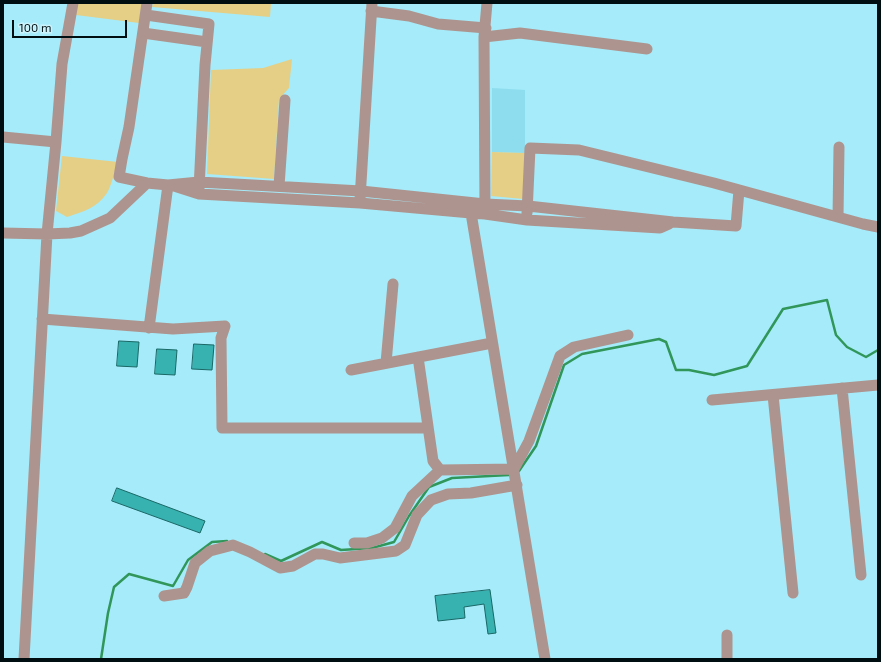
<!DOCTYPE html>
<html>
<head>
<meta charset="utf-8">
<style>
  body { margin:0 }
  #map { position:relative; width:881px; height:662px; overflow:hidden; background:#a5ebfa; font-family:"Exo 2",sans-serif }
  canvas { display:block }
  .frame { position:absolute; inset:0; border:4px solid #000e12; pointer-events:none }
  .scale { position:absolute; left:12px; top:20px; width:115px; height:18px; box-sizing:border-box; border:2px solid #000e12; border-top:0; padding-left:5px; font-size:12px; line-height:14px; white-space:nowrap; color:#000e12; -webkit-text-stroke:3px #cbf3fc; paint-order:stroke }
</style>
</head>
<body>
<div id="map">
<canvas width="881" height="662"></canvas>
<div class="frame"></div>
<div class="scale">100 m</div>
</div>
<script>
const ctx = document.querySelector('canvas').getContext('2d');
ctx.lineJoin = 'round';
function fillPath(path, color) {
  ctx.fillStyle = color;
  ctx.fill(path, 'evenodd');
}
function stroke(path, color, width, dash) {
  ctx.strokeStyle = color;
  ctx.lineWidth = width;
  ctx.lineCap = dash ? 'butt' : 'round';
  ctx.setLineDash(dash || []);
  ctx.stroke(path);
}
fillPath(new Path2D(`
  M 492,88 L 525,90 L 525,153 L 492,152 Z`), '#8dddee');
fillPath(new Path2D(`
  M 79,3 L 142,3 L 139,23 L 76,15 L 77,5 Z
  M 153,3 L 271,3 L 270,17 L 152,7 Z
  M 292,59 L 289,88 L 279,99 L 274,179 L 207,174 L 211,70 L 263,68 Z
  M 492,152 L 525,153 L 523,199 L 491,196 Z
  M 62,156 L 118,162 C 115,170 111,187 107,193 C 98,207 83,212 67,217 L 56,211 Z`), '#e5cf86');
stroke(new Path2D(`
  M 518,471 L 519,471 L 536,446 L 564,365 L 582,354 L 659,339 L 666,342 L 676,370 L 689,370 L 714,375 L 747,366 L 783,309 L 827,300 L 836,335 L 847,347 L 866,357 L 878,350
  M 265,554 L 281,561 L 322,542 L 341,550 L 372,548 L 394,542 L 409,516 L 429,487 L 452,478 L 509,475 L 511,474
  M 101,659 L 108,613 L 114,587 L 129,574 L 173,586 L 188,560 L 212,542 L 227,541`), '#319659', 2.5);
const building = new Path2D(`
  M 119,341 L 139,342 L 137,367 L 117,366 Z
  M 194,344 L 214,345 L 212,370 L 192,369 Z
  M 157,349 L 177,350 L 175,375 L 155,374 Z
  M 117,488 L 205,521 L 200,533 L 112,501 Z
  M 490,590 L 496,633 L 488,634 L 484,604 L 464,607 L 465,618 L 438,621 L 435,596 Z`);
fillPath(building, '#38b2b0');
stroke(building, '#196765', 1);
stroke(new Path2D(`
  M 147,3 L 129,127 L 122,159 L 119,177 L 147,183 L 168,185 L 199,182 L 361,191 L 485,204 L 528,206 L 673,222 L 736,226 L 739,190
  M 371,11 L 409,16 L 438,24 L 486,28
  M 146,15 L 209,24 L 205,65 L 199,189
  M 143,33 L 207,42
  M 484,37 L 520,33 L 647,49
  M 3,137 L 56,142
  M 174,186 L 199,194 L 360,203 L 471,213 L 485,214 L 527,220 L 660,228 L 669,224
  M 279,186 L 285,100
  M 360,199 L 372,3
  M 472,207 L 471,213 C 495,362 521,510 545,659
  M 485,210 L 484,37 L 487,3
  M 527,213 L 530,148 L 579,150 L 714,183 L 863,224 L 878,227
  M 838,217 L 839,147
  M 3,233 L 47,234 L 70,233 L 81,231 L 110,218 L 147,183
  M 42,319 L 173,329 L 225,326 L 221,338 L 222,428 L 428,428
  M 149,328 L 168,185
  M 418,357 L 433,461 L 440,470 L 514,469 L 529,441 L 560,356 L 574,347 L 628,335
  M 386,363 L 393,284
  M 351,370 L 492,343
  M 842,388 L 861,575
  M 773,395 L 793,593
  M 712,400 L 878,385
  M 354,543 L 367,543 L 382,538 L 395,528 L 412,496 L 440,470
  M 164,596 L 184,593 L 187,587 L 195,563 L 210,551 L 233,545 L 250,552 L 280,568 L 293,566 L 315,554 L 323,554 L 340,558 L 396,551 L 405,545 L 417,515 L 431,500 L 448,494 L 471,493 L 517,485
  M 727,635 L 727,659
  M 24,659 L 47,234 L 56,142 L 62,64 L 73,3`), '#ae948e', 11);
</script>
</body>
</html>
